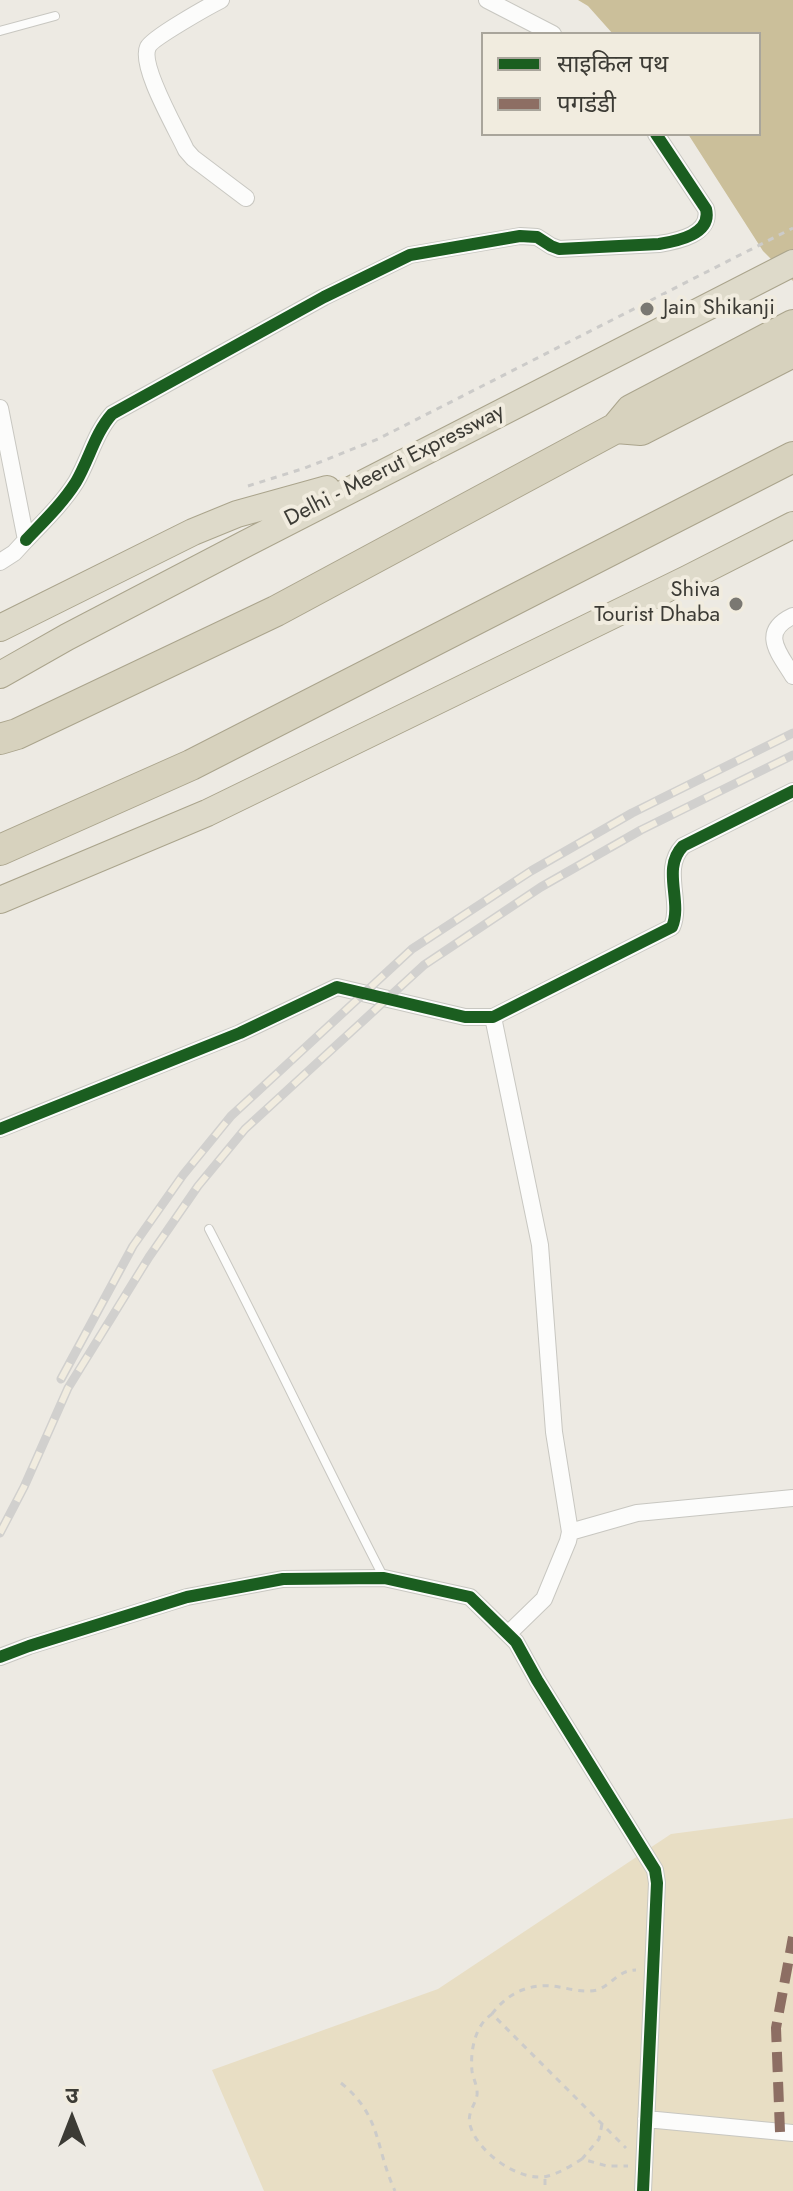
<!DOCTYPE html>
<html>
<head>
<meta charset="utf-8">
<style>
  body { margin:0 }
  #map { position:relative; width:793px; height:2191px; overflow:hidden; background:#edeae3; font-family:Jost,"Noto Sans Devanagari",sans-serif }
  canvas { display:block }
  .legend { position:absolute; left:481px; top:32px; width:280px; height:104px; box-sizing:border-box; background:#f1ecdf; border:2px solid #a9a59b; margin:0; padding:10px 14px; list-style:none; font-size:24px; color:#3c3b35 }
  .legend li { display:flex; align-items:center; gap:16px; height:40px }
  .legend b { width:40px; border:2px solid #a9a59b }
  .north { position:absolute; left:32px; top:2079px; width:80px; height:80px; -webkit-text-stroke:6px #f1ecdf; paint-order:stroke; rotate:0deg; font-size:22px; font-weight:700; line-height:32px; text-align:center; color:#3c3b35 }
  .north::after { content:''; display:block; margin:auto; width:28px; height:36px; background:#3c3b35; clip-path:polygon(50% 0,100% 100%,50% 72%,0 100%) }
</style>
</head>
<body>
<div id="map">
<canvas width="793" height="2191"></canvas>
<ul class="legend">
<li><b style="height:10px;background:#1b5e20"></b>साइकिल पथ</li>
<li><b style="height:10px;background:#8d6e63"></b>पगडंडी</li>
</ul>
<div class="north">उ</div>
</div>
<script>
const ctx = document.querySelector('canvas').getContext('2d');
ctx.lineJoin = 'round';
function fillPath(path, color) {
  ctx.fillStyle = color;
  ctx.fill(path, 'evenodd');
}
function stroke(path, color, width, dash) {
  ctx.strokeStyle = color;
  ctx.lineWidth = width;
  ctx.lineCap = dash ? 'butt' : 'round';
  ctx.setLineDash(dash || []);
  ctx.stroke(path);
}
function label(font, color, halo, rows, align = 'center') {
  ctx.font = font + ' Jost,sans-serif';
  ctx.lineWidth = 8;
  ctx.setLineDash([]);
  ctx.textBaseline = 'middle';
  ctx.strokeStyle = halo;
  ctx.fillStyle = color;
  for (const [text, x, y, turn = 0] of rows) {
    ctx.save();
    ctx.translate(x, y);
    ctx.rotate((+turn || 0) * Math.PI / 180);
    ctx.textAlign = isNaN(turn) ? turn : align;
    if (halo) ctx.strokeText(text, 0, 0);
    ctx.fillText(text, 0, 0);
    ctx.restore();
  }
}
fillPath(new Path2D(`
  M 793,1818 L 793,2191 L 264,2191 L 212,2070 L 438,1989 L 671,1834 Z`), '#e8dec4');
fillPath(new Path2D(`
  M 578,0 L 793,0 L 793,281 L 763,251 L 688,134 L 759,134 L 759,34 L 613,34 L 588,6 Z`), '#cbbf9a');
const service = new Path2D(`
  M 0,31 L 55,16
  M 209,1229 C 269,1345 324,1462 384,1578`);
const minor = new Path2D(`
  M 221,0 C 209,6 152,38 148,47 C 139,66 177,130 186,150 L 193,158 L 246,198
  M 487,0 L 553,34
  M 0,408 L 26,540 L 14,553 L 0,562
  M 26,540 C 44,521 62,504 76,482 C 89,460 95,433 112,414 L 324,297 L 410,255 L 520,236 L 537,237 L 551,246 L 559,249 L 659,244 C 678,241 712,234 706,209 L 656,134
  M 793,616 C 759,632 779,653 793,676
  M 493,1017 L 540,1245 L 554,1432 L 570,1532 L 568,1541 L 544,1599 L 508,1634
  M 0,1129 L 240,1033 L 337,987 L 465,1017 L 493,1017 L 672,927 C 683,901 661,869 683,846 L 793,791
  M 570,1532 L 637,1513 L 793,1498
  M 0,1657 L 29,1646 L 187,1597 L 283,1579 L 384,1578 L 470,1597 L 516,1642 L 537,1680 L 655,1870 L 657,1883 L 643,2191
  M 646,2119 L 793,2133`);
const trunk = new Path2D(`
  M 0,628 L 193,532 L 237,514 L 327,489
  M 0,675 L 67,637 L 245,544 L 793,263
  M 0,900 L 207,813 L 687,579 L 793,525`);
const motorway = new Path2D(`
  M 616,428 L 641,430 L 793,352
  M 0,739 L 17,734 L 276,611 L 616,428 L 631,410 L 793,325
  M 0,850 L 191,765 L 793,457`);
stroke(service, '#c8c7c1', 10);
stroke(minor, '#c8c7c1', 18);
stroke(trunk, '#aaa48c', 28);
stroke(motorway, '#aaa48c', 32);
stroke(new Path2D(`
  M 248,486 L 305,468 L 378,439 L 793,228
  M 492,2014 C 508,1992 532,1982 559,1987 C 571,1989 584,1993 597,1990 C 612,1985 618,1970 636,1970
  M 341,2083 C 382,2116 375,2148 395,2191
  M 602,2124 L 599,2139 L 582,2159 L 607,2166 L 628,2166
  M 582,2159 C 572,2165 560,2173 548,2176 C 520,2183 477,2152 470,2125 C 467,2112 475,2106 477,2095 C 478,2087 473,2078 472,2071 C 470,2051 475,2025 492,2014 L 626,2148
  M 545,2179 L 545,2191`), '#cccbc9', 3, [6, 6]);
stroke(service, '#fcfcfb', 8);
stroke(minor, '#fcfcfb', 16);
stroke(trunk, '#dedaca', 26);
stroke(motorway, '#d7d2be', 30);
const rail = new Path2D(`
  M 61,1379 L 133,1246 L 183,1175 L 231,1116 L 412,949 L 531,871 L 632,813 L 793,733
  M 0,1533 L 24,1487 L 68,1388 L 149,1257 L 198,1186 L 245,1129 L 424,965 L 541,887 L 641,830 L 793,755`);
stroke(rail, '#d1d0ce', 9);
stroke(rail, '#f1ecdf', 6, [18]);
stroke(new Path2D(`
  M 780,2132 L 776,2028 L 793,1937`), '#8d6e63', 10, [20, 10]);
stroke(new Path2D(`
  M 26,540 C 44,521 62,504 76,482 C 89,460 95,433 112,414 L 324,297 L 410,255 L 520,236 L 537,237 L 551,246 L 559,249 L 659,244 C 678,241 712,234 706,209 L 656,134
  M 0,1129 L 240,1033 L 337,987 L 465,1017 L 493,1017 L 672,927 C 683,901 661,869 683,846 L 793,791
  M 0,1657 L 29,1646 L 187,1597 L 283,1579 L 384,1578 L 470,1597 L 516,1642 L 537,1680 L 655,1870 L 657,1883 L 643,2191`), '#1b5e20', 12);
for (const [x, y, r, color] of [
  [647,309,8,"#7a7872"],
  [736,604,8,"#7a7872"]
]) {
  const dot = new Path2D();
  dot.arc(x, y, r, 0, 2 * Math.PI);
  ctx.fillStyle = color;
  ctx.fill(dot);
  stroke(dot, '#f1ecdf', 3);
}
label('22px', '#3c3b35', '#f1ecdf', [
  ["Jain Shikanji",663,309],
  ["Shiva",720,591,"right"],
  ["Tourist Dhaba",720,616,"right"]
], 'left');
label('22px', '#3c3b35', '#f1ecdf', [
  ["Delhi - Meerut Expressway",395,466,-27]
]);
</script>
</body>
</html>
